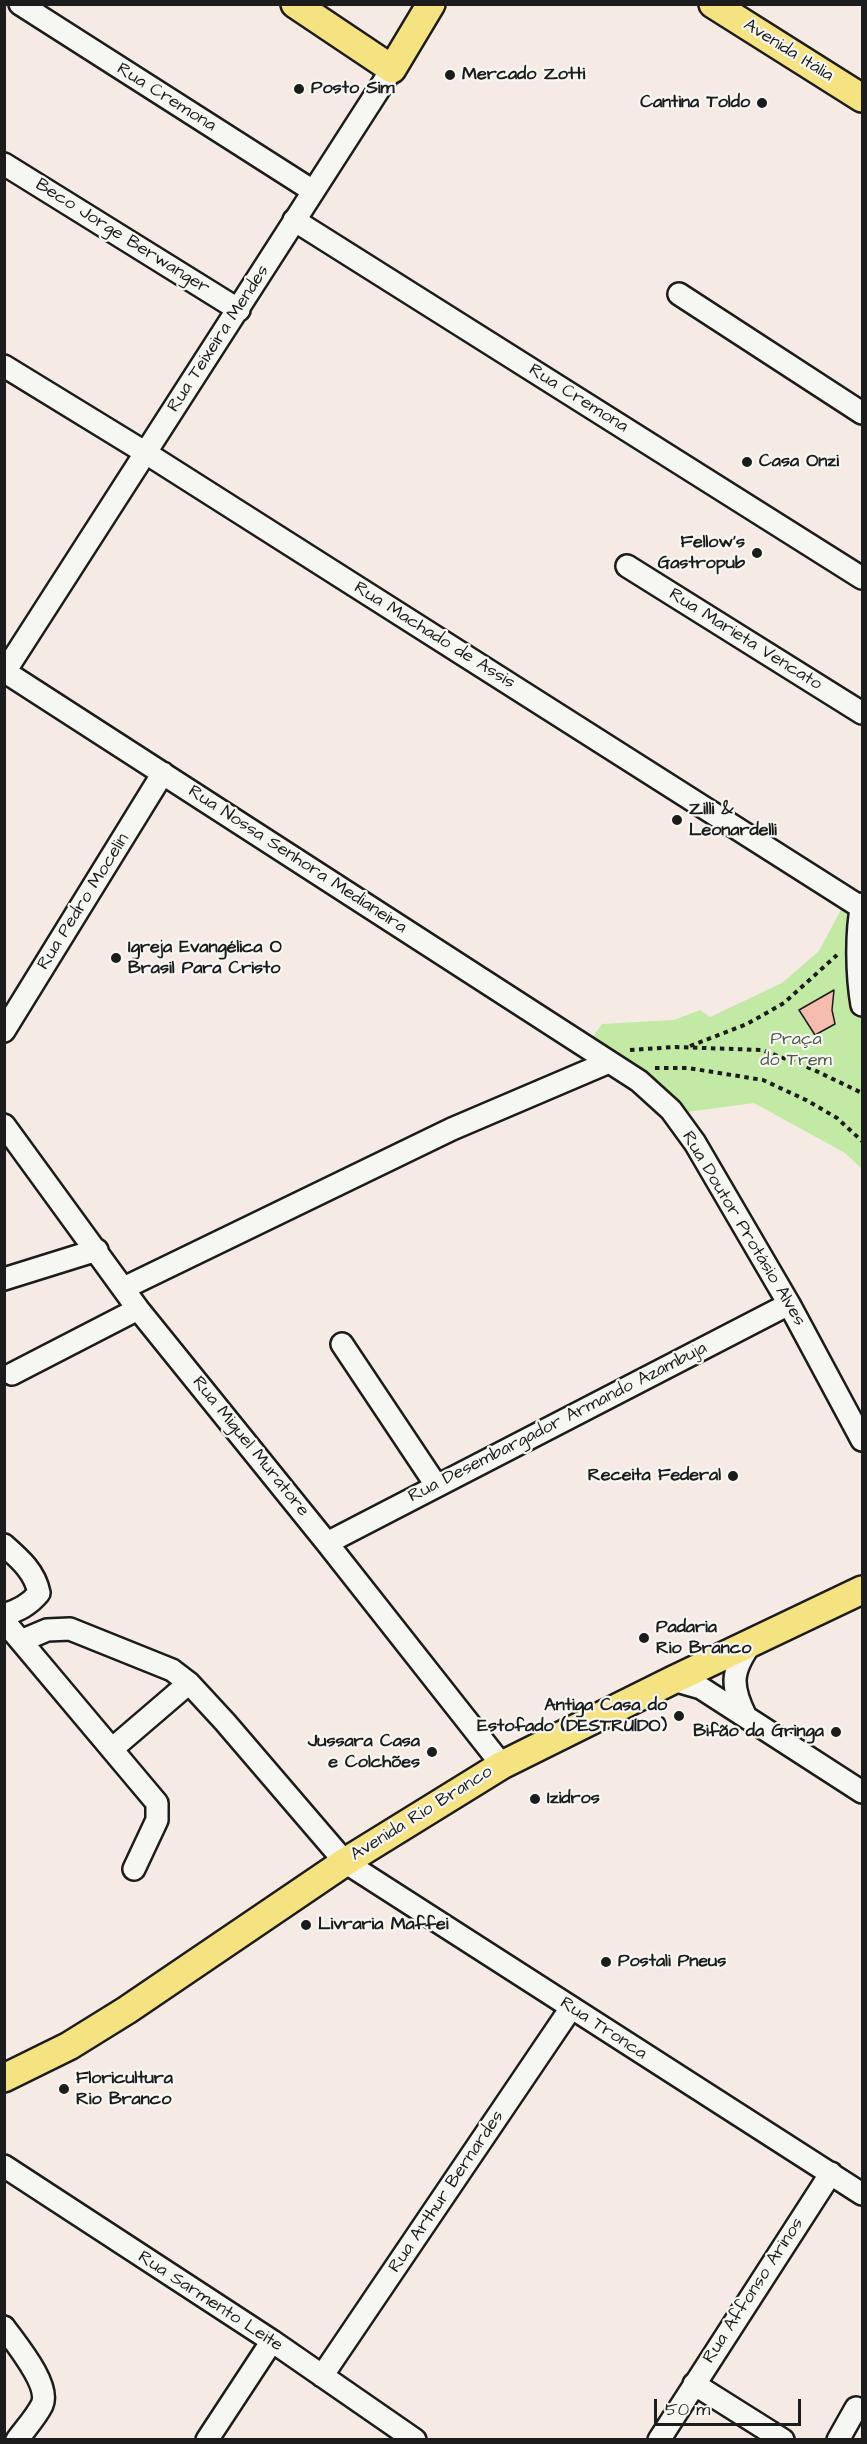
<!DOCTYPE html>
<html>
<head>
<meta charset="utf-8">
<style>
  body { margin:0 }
  #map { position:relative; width:867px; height:2444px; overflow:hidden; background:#f6eae5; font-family:"Architects Daughter",sans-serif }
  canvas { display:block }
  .frame { position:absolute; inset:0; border:6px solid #1c1c1c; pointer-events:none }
  .scale { position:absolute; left:654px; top:2399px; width:147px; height:27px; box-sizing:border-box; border:3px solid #1c1c1c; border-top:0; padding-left:8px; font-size:18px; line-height:21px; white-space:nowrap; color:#1c1c1c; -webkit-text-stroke:4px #f6f6f2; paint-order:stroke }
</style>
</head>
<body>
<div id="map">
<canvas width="867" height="2444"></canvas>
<div class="frame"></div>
<div class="scale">50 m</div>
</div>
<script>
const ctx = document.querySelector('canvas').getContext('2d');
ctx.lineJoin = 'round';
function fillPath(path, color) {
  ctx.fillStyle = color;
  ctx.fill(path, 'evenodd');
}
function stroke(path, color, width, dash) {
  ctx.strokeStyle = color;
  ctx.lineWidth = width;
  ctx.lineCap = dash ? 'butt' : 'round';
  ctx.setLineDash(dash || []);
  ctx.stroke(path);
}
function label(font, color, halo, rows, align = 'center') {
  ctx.font = font + ' "Architects Daughter",sans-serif';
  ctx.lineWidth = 4.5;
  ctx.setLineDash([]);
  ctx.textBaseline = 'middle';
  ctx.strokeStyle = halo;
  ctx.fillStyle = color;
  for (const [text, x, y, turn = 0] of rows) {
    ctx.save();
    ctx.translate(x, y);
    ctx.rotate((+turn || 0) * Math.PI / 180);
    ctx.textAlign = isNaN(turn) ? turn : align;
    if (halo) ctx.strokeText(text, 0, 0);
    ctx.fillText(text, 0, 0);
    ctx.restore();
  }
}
fillPath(new Path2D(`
  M 845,902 L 862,911 L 862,1169 L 845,1153 L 754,1103 L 679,1113 L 587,1045 L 602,1024 L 674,1020 L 700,1010 L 710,1017 L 782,983 L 819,951 Z`), '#c3eaa5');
const building = new Path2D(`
  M 834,990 L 832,1010 L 835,1024 L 815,1035 L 799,1010 Z`);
fillPath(building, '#f6bcb0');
stroke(building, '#1c1c1c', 1.5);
const minor = new Path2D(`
  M 20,4 L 313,191
  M 4,164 L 239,310
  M 294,220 L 862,578
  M 679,294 L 862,413
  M 4,366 L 146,453 L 862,908
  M 627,566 L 862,713
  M 4,671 L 639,1081 L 671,1110 L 695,1143 L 789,1304 L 862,1440
  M 4,673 L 392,69
  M 862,904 C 856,933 857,976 862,1005
  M 4,1031 L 163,773
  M 4,1125 L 138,1309 L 327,1543 L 502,1765
  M 4,1279 L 97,1250
  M 124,1288 L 452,1129 L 609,1062
  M 342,1344 L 436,1485
  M 12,1374 L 138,1309
  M 327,1543 L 789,1304
  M 4,1545 C 20,1559 35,1572 39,1593 C 29,1605 19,1610 4,1615
  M 4,1621 L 157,1803 L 157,1820 L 134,1869
  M 21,1641 L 47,1630 L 70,1629 L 172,1670 L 189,1683 L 225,1722 L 345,1862 L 862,2194
  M 673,1680 L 701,1688 L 862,1792
  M 746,1717 C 730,1685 731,1671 752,1642
  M 112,1749 L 189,1683
  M 4,2166 L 272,2341 L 415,2440
  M 4,2327 C 16,2344 51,2385 42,2405 C 36,2417 25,2429 17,2440
  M 322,2376 L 571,2008
  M 694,2384 L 783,2440
  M 207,2440 L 272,2341
  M 659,2440 L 831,2173
  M 838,2440 L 856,2408`);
const major = new Path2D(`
  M 295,4 L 392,69 L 431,4
  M 713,4 L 862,98
  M 4,2078 L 69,2046 L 127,2010 L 345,1862 L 502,1765 L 673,1680 L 862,1590`);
stroke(minor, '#1c1c1c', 26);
stroke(major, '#1c1c1c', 32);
stroke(new Path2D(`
  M 690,1046 L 747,1024 L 784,1003 L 837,955
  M 630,1050 L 675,1047 L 762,1050 L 812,1069 L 862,1093
  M 655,1068 L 688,1068 L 763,1080 L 806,1100 L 837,1118 L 862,1141`), '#1c1c1c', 4, [4.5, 4.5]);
stroke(minor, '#f6f6f2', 21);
stroke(major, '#f5e382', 27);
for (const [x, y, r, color] of [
  [450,75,6,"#1c1c1c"],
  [299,89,6,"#1c1c1c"],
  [762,103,6,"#1c1c1c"],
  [747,462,6,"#1c1c1c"],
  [757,553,6,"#1c1c1c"],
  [677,820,6,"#1c1c1c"],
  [116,958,6,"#1c1c1c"],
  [733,1476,6,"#1c1c1c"],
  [644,1638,6,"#1c1c1c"],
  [679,1716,6,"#1c1c1c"],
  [836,1732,6,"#1c1c1c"],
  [432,1752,6,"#1c1c1c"],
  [535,1799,6,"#1c1c1c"],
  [306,1925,6,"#1c1c1c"],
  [606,1962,6,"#1c1c1c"],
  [64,2089,6,"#1c1c1c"]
]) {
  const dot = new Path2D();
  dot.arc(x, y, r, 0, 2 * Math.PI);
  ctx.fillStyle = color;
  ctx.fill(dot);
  stroke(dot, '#f6f6f2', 2);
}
label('18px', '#1c1c1c', '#f6f6f2', [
  ["Avenida Itália",788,51,32],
  ["Rua Cremona",166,98,32],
  ["Beco Jorge Berwanger",122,237,32],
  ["Rua Teixeira Mendes",219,339,-57],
  ["Rua Cremona",578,399,32],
  ["Rua Machado de Assis",434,636,32],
  ["Rua Marieta Vencato",745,640,32],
  ["Rua Nossa Senhora Medianeira",297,860,33],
  ["Rua Pedro Mocelin",84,902,-58],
  ["Rua Doutor Protásio Alves",743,1229,59],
  ["Rua Desembargador Armando Azambuja",558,1423,-27],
  ["Rua Miguel Muratore",250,1447,51],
  ["Avenida Rio Branco",422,1814,-32],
  ["Rua Tronca",603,2029,33],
  ["Rua Arthur Bernardes",447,2192,-56],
  ["Rua Affonso Arinos",754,2291,-57],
  ["Rua Sarmento Leite",210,2302,33]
]);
label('bold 18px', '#1c1c1c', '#f6f6f2', [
  ["Mercado Zotti",462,75],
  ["Posto Sim",311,89],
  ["Cantina Toldo",750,103,"right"],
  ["Casa Onzi",759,462],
  ["Fellow's",745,543,"right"],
  ["Gastropub",745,564,"right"],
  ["Zilli &",689,810],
  ["Leonardelli",689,831],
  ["Igreja Evangélica O",128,948],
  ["Brasil Para Cristo",128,969],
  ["Receita Federal",721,1476,"right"],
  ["Padaria",656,1628],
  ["Rio Branco",656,1649],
  ["Antiga Casa do",667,1706,"right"],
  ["Estofado (DESTRUÍDO)",667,1727,"right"],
  ["Bifão da Gringa",824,1732,"right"],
  ["Jussara Casa",420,1742,"right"],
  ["e Colchões",420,1763,"right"],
  ["Izidros",547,1799],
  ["Livraria Maffei",318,1925],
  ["Postali Pneus",618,1962],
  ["Floricultura",76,2079],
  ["Rio Branco",76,2100]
], 'left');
label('18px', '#4e5a45', '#f6f6f2', [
  ["Praça",796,1040],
  ["do Trem",796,1061]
]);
</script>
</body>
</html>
